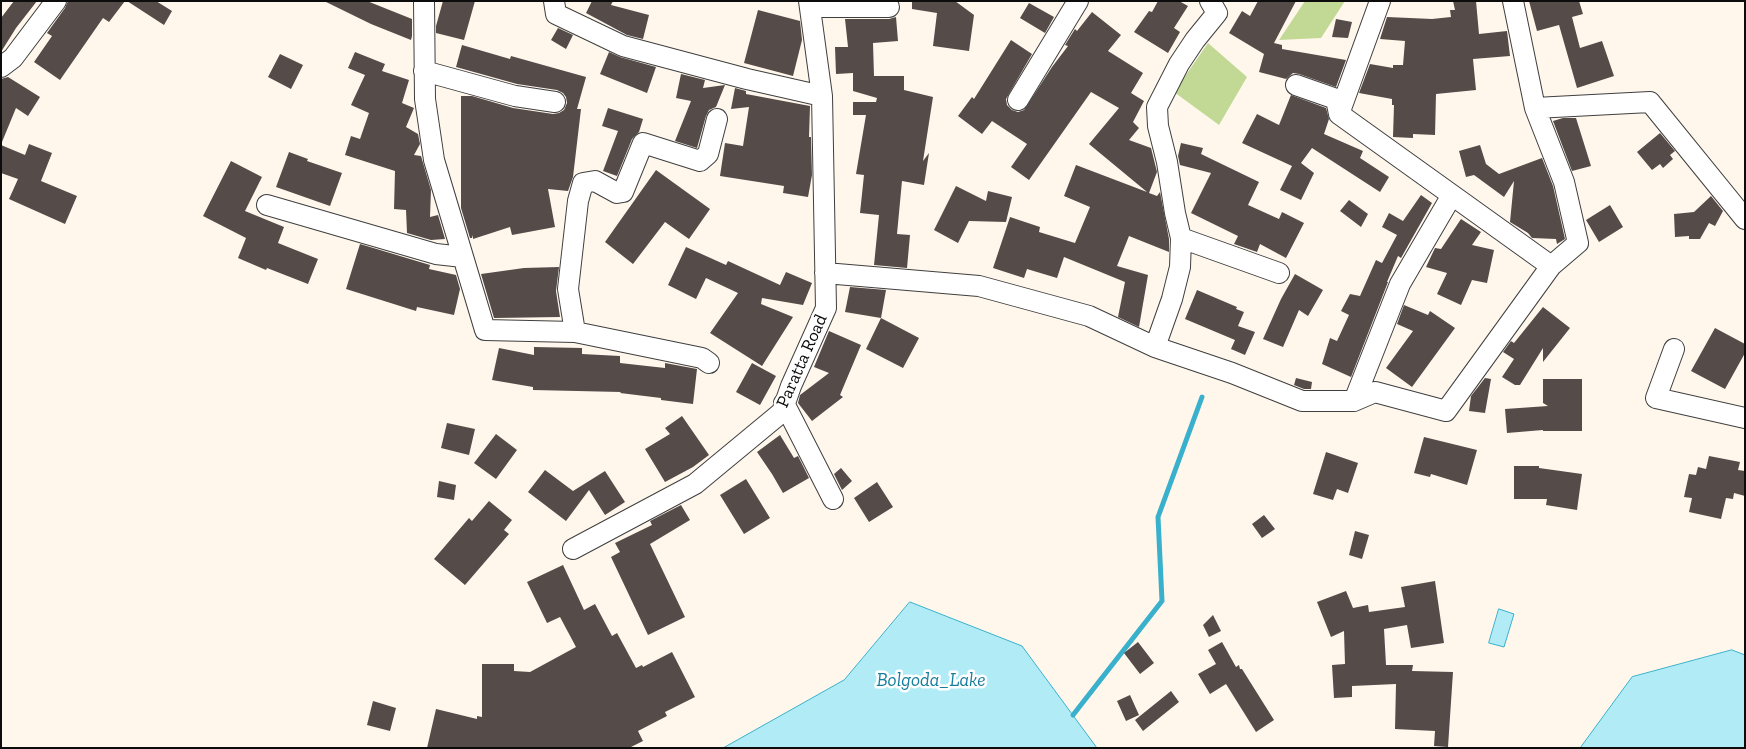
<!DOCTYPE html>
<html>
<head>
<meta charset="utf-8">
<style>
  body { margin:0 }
  #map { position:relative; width:1746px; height:749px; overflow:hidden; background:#fff7ec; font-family:"Zilla Slab",serif }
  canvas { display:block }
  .frame { position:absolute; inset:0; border:2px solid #0c0c0c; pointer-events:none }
</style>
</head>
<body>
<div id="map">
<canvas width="1746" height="749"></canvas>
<div class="frame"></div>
</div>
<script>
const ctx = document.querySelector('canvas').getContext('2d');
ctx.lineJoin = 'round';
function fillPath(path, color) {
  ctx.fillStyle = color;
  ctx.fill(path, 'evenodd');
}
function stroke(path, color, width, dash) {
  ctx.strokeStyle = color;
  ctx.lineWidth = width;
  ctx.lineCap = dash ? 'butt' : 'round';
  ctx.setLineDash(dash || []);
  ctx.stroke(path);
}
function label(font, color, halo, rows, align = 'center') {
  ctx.font = font + ' "Zilla Slab",serif';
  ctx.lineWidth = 5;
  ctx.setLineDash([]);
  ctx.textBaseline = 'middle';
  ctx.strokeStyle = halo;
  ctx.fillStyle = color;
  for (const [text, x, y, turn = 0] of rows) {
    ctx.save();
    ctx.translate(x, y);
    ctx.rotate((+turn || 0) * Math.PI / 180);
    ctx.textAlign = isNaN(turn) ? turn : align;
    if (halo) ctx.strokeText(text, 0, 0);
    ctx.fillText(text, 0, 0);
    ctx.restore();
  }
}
fillPath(new Path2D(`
  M 1305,1 L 1345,1 L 1321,38 L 1279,40 Z
  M 1208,43 L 1247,77 L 1219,125 L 1174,92 Z`), '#c2d996');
const water = new Path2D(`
  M 910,602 L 1022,646 L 1097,748 L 723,748 L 844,680 Z
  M 1499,609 L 1514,614 L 1504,647 L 1489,643 Z
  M 1732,650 L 1745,655 L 1745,748 L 1580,748 L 1632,677 Z`);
fillPath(water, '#b1ebf5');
stroke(water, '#39b1cc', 1);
stroke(new Path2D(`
  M 1073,715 L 1162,601 L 1158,517 L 1202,397`), '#39b1cc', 5);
fillPath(new Path2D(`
  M 14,1 L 37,1 L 16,28 L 1,52 L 1,18 Z
  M 68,1 L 125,1 L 109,22 L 103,18 L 60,80 L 34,62 L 52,36 L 47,33 L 65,8 Z
  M 127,1 L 156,1 L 172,11 L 164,25 Z
  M 324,1 L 367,1 L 412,19 L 412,36 L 411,40 L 371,24 Z
  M 443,1 L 475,1 L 464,40 L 436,33 L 436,26 Z
  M 592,1 L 613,1 L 611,5 L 649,15 L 643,39 L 627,35 L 586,13 Z
  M 912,1 L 955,1 L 974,15 L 969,51 L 933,46 L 937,13 L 912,9 Z
  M 1158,1 L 1179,1 L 1188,6 L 1174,28 L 1180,32 L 1168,53 L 1134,32 L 1149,11 L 1152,12 Z
  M 1258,1 L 1296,1 L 1274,43 L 1282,45 L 1282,49 L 1346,60 L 1336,87 L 1299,74 L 1293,73 L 1286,79 L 1259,72 L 1264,54 L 1229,33 L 1242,11 L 1250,16 Z
  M 1453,1 L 1476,1 L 1479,34 L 1507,31 L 1510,56 L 1473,59 L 1476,90 L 1436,94 L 1435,135 L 1413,134 L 1413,138 L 1393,137 L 1394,105 L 1392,105 L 1392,99 L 1359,93 L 1370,64 L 1393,68 L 1393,65 L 1403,65 L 1405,41 L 1380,39 L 1387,17 L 1432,19 L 1451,17 L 1450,10 L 1455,10 Z
  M 1529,1 L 1579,1 L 1583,14 L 1572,17 L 1580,48 L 1602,41 L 1614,76 L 1577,88 L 1559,25 L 1537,31 Z
  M 1029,3 L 1054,17 L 1045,33 L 1020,18 Z
  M 758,10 L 800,21 L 802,40 L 793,76 L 744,63 Z
  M 1092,12 L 1121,35 L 1108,51 L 1143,73 L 1131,93 L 1144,101 L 1133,122 L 1139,128 L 1129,140 L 1151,148 L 1157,172 L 1149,193 L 1157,196 L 1160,192 L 1169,239 L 1169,252 L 1129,236 L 1117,266 L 1148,275 L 1139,327 L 1118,317 L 1125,282 L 1064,257 L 1057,278 L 1027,269 L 1024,278 L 993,268 L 1010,217 L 1040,227 L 1039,232 L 1075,243 L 1090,207 L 1064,196 L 1076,165 L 1147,192 L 1089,144 L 1119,108 L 1091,92 L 1029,180 L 1011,167 L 1027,144 L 992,121 L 982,134 L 958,116 L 972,97 L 974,99 L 1011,40 L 1032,54 L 1006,99 L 1007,105 L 1012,110 L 1018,112 L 1024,110 L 1052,67 L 1068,46 L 1065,45 L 1075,29 L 1077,31 Z
  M 896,17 L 898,41 L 873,43 L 874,76 L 904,76 L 904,90 L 933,97 L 923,161 L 929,153 L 924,185 L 902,181 L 897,234 L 910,235 L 907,268 L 874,265 L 879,215 L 860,213 L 864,175 L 856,174 L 866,115 L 853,115 L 853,102 L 876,102 L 877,98 L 853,91 L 853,73 L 836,74 L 835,47 L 848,47 L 845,19 L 889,19 Z
  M 1336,19 L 1352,22 L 1348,38 L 1332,37 Z
  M 558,28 L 573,35 L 566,49 L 551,40 Z
  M 462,45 L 510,59 L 511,56 L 586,77 L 577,109 L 581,109 L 573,177 L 568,191 L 548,189 L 555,227 L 512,235 L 510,227 L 473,239 L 473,235 L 472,238 L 470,238 L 461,208 L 461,96 L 472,96 L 513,108 L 553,114 L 559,113 L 564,110 L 567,103 L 566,97 L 563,93 L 557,90 L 517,84 L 456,67 Z
  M 355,52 L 385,64 L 382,71 L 409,80 L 402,103 L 414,108 L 406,127 L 418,134 L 420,144 L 414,155 L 421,156 L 431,190 L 430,217 L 438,215 L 445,239 L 431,240 L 407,233 L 406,210 L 394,209 L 395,171 L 345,155 L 351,136 L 360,139 L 369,113 L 351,105 L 365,75 L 348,68 Z
  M 609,52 L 620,57 L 656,67 L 647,93 L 600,74 Z
  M 280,54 L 303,65 L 291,89 L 268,77 Z
  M 681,74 L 705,80 L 703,88 L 725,85 L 716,107 L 709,110 L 706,116 L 697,148 L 675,141 L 691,101 L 676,98 Z
  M 8,77 L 40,97 L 28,116 L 16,108 L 2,142 L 1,79 Z
  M 735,88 L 746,91 L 746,94 L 810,106 L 809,137 L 811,137 L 812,175 L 808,197 L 783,193 L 784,186 L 720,176 L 725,143 L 743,146 L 749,107 L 731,109 Z
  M 1291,95 L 1326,108 L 1329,119 L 1324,134 L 1363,151 L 1360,158 L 1389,177 L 1380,192 L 1312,148 L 1301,163 L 1314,173 L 1301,200 L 1280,190 L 1292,166 L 1242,143 L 1257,114 L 1279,125 Z
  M 608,108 L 643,119 L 639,132 L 632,139 L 617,176 L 603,171 L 618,131 L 602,126 Z
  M 1563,118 L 1576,118 L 1591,166 L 1572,171 L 1553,121 Z
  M 1660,133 L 1675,151 L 1670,155 L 1673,159 L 1663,168 L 1660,164 L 1652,170 L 1637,152 Z
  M 1181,143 L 1203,148 L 1201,154 L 1259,182 L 1248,205 L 1279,219 L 1282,212 L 1304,223 L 1286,258 L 1260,244 L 1257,252 L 1234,244 L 1238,236 L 1191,213 L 1211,173 L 1180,165 L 1178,156 Z
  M 29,144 L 52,153 L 41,181 L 77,196 L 65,224 L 9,199 L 18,179 L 1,173 L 1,145 L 25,155 Z
  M 1480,145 L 1486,164 L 1499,174 L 1542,158 L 1553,186 L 1565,239 L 1557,244 L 1556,239 L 1532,238 L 1528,233 L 1510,222 L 1514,181 L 1504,197 L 1474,175 L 1466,177 L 1459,151 Z
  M 289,152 L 308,159 L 307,161 L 342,173 L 330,206 L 276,187 Z
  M 231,161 L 262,177 L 245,211 L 284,227 L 278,243 L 318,259 L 308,284 L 267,268 L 266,270 L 238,258 L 246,238 L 203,216 Z
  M 656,170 L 710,209 L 689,239 L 665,222 L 633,264 L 605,242 Z
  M 956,186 L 986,201 L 988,191 L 1012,197 L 1006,222 L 969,221 L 958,243 L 934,230 Z
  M 1421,195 L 1432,203 L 1401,258 L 1398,256 L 1387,282 L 1388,282 L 1351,377 L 1322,364 L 1330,338 L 1337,341 L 1349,315 L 1341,311 L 1350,294 L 1360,296 L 1376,260 L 1382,263 L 1397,235 L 1382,227 L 1389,213 L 1403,221 Z
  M 1711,196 L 1723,211 L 1715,226 L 1709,223 L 1700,239 L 1689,239 L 1689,236 L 1675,237 L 1674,214 L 1694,212 Z
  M 1349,200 L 1368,214 L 1361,227 L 1340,211 Z
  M 1610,205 L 1623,227 L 1599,242 L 1586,220 Z
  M 1461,219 L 1481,232 L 1472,245 L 1494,250 L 1487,283 L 1472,280 L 1461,305 L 1437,294 L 1447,273 L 1426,267 L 1435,248 L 1441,249 Z
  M 360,244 L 430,265 L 429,269 L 456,275 L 460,289 L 454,315 L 417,307 L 416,311 L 346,289 Z
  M 686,247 L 726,265 L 728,261 L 780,285 L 786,272 L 812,283 L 803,305 L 762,298 L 761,304 L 793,317 L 762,366 L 710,333 L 738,293 L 706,278 L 696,299 L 668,285 Z
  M 559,267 L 556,291 L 560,317 L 494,318 L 481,274 L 524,268 Z
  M 1295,274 L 1323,290 L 1308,316 L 1299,310 L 1283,347 L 1263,339 L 1281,299 Z
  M 850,287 L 886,290 L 881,318 L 845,312 Z
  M 1197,290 L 1237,307 L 1236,309 L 1244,312 L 1238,326 L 1255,332 L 1245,355 L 1231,349 L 1235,340 L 1185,319 Z
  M 1404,305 L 1428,315 L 1430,311 L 1455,328 L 1412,387 L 1386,368 L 1413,331 L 1397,324 Z
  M 1543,307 L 1570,328 L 1543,362 L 1543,348 L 1520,385 L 1515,385 L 1502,377 L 1514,359 L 1503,352 L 1511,341 L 1514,343 Z
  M 881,318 L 919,338 L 903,368 L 866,349 Z
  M 1715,328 L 1745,344 L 1745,353 L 1725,389 L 1691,371 Z
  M 829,331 L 861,345 L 840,395 L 843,397 L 812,421 L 798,403 L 800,395 L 829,373 L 814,367 Z
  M 534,347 L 582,348 L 582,354 L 620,356 L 620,363 L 665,368 L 665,363 L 697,369 L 693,404 L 661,400 L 661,398 L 620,393 L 621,392 L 533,390 L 533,387 L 492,380 L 499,348 L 534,355 Z
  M 752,363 L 776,376 L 760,405 L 736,392 Z
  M 1296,378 L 1312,382 L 1311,389 L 1304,389 L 1294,385 Z
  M 1485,378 L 1491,379 L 1485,413 L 1469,411 L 1471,396 Z
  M 1543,379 L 1582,379 L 1582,431 L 1543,431 L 1543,430 L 1507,433 L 1505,409 L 1548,406 L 1543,403 Z
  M 682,416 L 709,455 L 693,467 L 665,482 L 645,449 L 670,434 L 665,428 Z
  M 447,423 L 475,429 L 469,455 L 441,448 Z
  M 496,434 L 517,450 L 496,479 L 474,463 Z
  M 780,435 L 794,458 L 798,456 L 809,478 L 783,493 L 772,474 L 757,452 Z
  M 1424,437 L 1477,450 L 1467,485 L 1431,474 L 1430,477 L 1414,473 Z
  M 1326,452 L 1358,463 L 1348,493 L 1337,489 L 1333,500 L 1313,494 Z
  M 1709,456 L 1740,462 L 1738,470 L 1745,471 L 1745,496 L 1734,493 L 1733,499 L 1726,498 L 1721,519 L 1689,512 L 1692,498 L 1684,497 L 1689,474 L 1696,475 L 1698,467 L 1706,469 Z
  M 1514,466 L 1539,466 L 1539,468 L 1582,474 L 1577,510 L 1546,505 L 1547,499 L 1514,499 Z
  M 841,468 L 852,481 L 842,490 L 834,474 Z
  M 545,470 L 573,491 L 605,471 L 625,502 L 605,515 L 589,490 L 566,521 L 528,492 Z
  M 746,479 L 770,518 L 744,534 L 720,495 Z
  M 439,481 L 456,485 L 454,500 L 437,497 Z
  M 877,482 L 893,507 L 869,522 L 854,498 Z
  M 489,501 L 512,520 L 504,530 L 509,534 L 465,585 L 434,559 L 469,518 L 472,521 Z
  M 681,505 L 690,520 L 650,544 L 685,617 L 648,635 L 611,557 L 620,552 L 615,543 L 652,525 L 650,521 Z
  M 1264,515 L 1275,529 L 1262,538 L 1252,524 Z
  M 1355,531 L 1369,535 L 1362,559 L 1349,555 Z
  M 563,565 L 584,610 L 595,604 L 612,636 L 617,633 L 636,668 L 642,665 L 643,667 L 672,652 L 695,697 L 665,712 L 667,716 L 638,731 L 643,741 L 629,748 L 427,748 L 436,709 L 477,719 L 477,716 L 482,717 L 482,664 L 514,664 L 514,671 L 530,672 L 576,647 L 560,617 L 547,623 L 527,582 Z
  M 1435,581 L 1444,643 L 1411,648 L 1407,625 L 1384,629 L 1386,665 L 1413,665 L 1412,671 L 1453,672 L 1448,747 L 1434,746 L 1435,731 L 1395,729 L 1396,684 L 1352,686 L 1352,697 L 1334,698 L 1332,665 L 1345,664 L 1344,631 L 1331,637 L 1317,602 L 1346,591 L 1353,608 L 1368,605 L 1369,612 L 1405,607 L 1401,587 Z
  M 1213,615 L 1221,631 L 1209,637 L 1203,625 Z
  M 1138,642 L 1154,663 L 1140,674 L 1124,653 Z
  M 1222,642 L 1236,667 L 1239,665 L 1240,669 L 1242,669 L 1274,720 L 1256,732 L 1226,684 L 1210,694 L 1198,674 L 1216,664 L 1208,650 Z
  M 1171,691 L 1179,702 L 1143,731 L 1135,720 Z
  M 1130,695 L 1139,715 L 1126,721 L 1117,701 Z
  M 373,701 L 396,708 L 390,731 L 367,725 Z`), '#554b49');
const minor = new Path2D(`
  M 424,1 L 425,99 L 434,160 L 485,330 L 575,332 L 702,358 L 709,363
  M 554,1 L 556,14 L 623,46 L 747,79 L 822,96
  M 1513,1 L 1535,108 L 1650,102 L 1745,219
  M 810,7 L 889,7
  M 1,67 L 13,58 L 56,1
  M 424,71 L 515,96 L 555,102
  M 1296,85 L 1336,99 L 1339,114
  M 1018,100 L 1078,1
  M 1535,108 L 1564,182 L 1578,243 L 1551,266
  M 267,205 L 436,254 L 463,257
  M 1181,238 L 1279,273
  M 825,273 L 979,286 L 1089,316 L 1155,347 L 1232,373 L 1302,401 L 1354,401 L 1375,392 L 1446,411 L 1551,266 L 1339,114 L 1380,1
  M 575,332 L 568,289 L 578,201 L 583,183 L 595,181 L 617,193 L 623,192 L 643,143 L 700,161 L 708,154 L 717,119
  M 1155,347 L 1172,299 L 1180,267 L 1181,238 L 1175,213 L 1167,162 L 1158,126 L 1157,107 L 1179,64 L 1195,40 L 1217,13 L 1210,1
  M 1674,349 L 1656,398 L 1745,418
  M 1354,401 L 1400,284 L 1452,195
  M 784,403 L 833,499
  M 573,549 L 695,484 L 782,412 L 791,386 L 826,308 L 822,96 L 809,1`);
stroke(minor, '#3f3f3f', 22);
stroke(minor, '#fff', 20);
label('18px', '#0c0c0c', '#fff', [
  ["Paratta Road",802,361,-66]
]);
label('italic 19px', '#177f9d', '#fff', [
  ["Bolgoda_Lake",931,681]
]);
</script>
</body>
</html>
